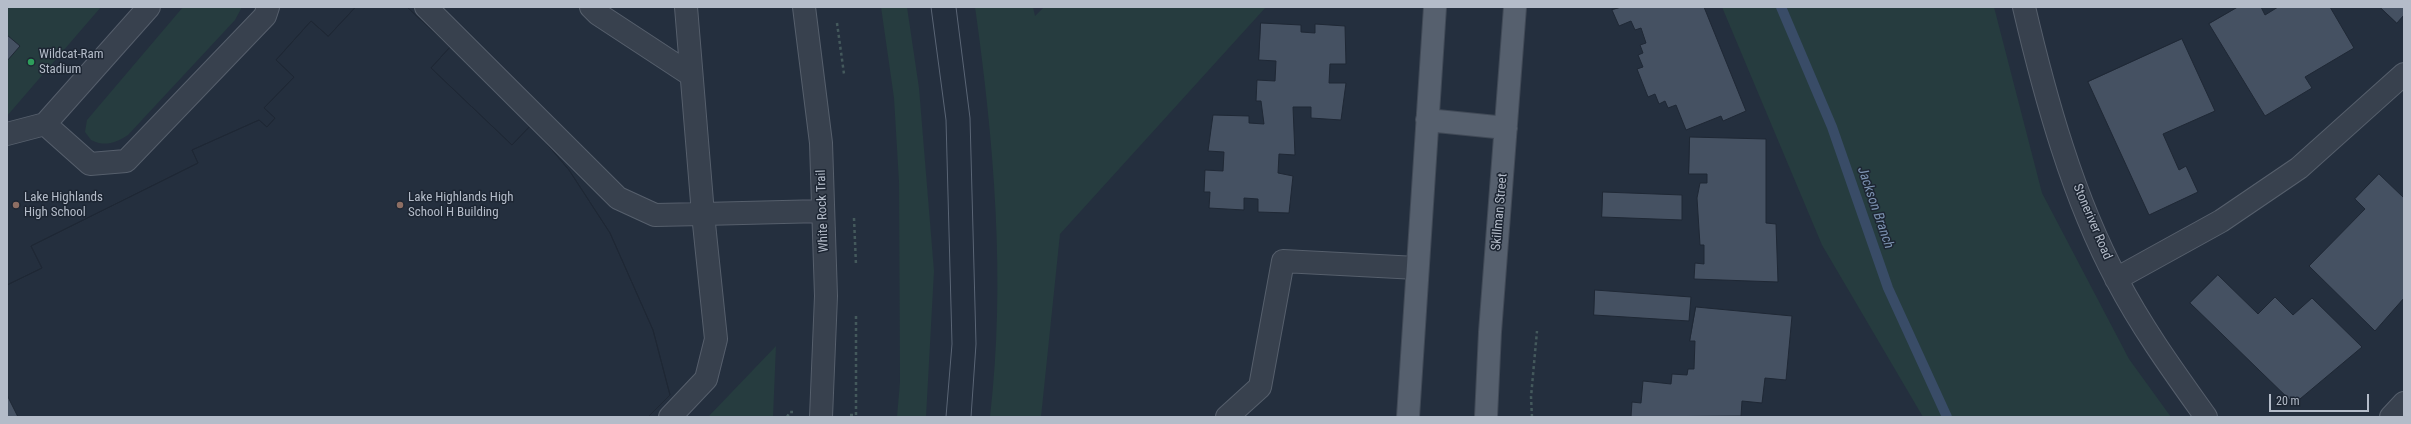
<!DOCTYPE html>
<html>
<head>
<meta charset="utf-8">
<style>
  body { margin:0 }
  #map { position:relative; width:2411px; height:424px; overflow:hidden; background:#242f3e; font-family:"Roboto Condensed",sans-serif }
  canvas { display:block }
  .frame { position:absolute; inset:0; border:8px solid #b4bcc9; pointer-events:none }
  .scale { position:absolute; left:2269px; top:394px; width:100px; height:18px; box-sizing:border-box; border:2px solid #b4bcc9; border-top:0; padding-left:5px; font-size:12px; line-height:14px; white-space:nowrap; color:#b4bcc9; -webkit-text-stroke:3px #1d2633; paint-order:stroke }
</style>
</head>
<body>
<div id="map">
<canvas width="2411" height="424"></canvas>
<div class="frame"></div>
<div class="scale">20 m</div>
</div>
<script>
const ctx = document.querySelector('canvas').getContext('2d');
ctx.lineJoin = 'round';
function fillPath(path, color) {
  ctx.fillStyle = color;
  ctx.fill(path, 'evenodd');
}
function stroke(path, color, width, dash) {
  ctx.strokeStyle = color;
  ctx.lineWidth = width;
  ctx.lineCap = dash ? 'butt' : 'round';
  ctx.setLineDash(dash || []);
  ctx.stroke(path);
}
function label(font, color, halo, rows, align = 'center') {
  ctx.font = font + ' "Roboto Condensed",sans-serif';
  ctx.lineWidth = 3;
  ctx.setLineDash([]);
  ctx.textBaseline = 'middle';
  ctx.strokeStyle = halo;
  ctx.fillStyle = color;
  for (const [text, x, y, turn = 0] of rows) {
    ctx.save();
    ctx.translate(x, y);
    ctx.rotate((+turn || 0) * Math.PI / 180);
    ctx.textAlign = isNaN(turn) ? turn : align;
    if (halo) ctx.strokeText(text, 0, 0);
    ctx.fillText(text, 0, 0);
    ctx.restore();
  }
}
fillPath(new Path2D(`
  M 7,7 L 101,7 L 7,116 Z
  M 183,7 L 242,7 L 235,20 L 128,135 C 116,143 104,147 91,140 L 85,132 L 87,120 Z
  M 881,7 L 907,7 L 919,88 L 934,271 L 926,417 L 897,417 L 900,382 L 899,182 L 894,98 Z
  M 975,7 L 1033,7 L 1035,16 L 1044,7 L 1266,7 L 1060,234 L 1041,417 L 990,417 C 1006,281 994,142 975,7 Z
  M 1722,7 L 1994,7 L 2042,193 L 2129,359 L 2171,417 L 1923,417 L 1822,245 Z
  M 776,346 L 773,417 L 708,417 Z`), '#263c3f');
stroke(new Path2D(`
  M 1781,7 L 1832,127 L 1888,288 L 1947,417`), '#394c67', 10);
const building = new Path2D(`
  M 356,7 L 407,7 L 450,47 L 431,68 L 512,145 L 531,125 L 569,170 L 610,233 L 653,330 L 670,395 L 648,417 L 18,417 L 7,395 L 7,285 L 42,268 L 31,246 L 198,163 L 192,150 L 259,120 L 267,127 L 275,118 L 264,108 L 294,77 L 276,60 L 311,21 L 328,36 Z
  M 356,7 L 407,7 L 450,47 L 431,68 L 512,145 L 531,125 L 569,170 L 610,233 L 653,330 L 670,395 L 648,417 L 7,417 L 7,285 L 42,268 L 31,246 L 198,163 L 192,150 L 259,120 L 267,127 L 275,118 L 264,108 L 294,77 L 276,60 L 311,21 L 328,36 Z
  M 1622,7 L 1704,7 L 1746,111 L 1723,121 L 1721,116 L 1686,130 L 1676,105 L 1668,108 L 1665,101 L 1659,104 L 1655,94 L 1648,97 L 1637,69 L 1643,67 L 1638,55 L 1643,53 L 1640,45 L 1646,43 L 1641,28 L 1635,30 L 1631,21 L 1619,26 L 1612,10 Z
  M 2238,7 L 2261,7 L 2265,15 L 2278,7 L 2330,7 L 2354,48 L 2305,77 L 2312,88 L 2265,116 L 2209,24 Z
  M 2380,7 L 2404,7 L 2404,15 L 2397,23 Z
  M 1261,23 L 1301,25 L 1301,32 L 1315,33 L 1315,24 L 1345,26 L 1346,64 L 1330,64 L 1329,83 L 1346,83 L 1341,120 L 1311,118 L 1311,107 L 1293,107 L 1295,155 L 1279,154 L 1278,173 L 1293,176 L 1289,213 L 1258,212 L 1258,199 L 1244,198 L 1244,210 L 1209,208 L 1210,192 L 1204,192 L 1205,170 L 1223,171 L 1224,152 L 1208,151 L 1213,115 L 1249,116 L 1249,123 L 1264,124 L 1261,101 L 1256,101 L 1257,80 L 1275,81 L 1276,61 L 1259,60 Z
  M 7,35 L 20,46 L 7,61 Z
  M 2182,39 L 2215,111 L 2163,134 L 2179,170 L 2186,166 L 2198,192 L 2149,215 L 2088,82 Z
  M 1690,137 L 1766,139 L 1766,223 L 1776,224 L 1778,282 L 1694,279 L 1695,263 L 1704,264 L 1704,245 L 1700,245 L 1697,198 L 1700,183 L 1707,183 L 1707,174 L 1689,174 Z
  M 2379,174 L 2404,198 L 2404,298 L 2375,331 L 2309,266 L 2365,209 L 2355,199 Z
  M 1603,192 L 1682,195 L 1682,220 L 1602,217 Z
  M 2218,275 L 2258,314 L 2275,297 L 2293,315 L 2312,298 L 2362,347 L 2294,404 L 2190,303 Z
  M 1595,290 L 1691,297 L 1689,321 L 1594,315 Z
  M 1696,307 L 1792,316 L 1786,380 L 1765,378 L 1762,403 L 1742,401 L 1741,416 L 1631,417 L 1632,402 L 1641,403 L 1643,381 L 1671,384 L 1672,374 L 1687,375 L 1688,369 L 1694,369 L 1695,341 L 1690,341 Z`);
fillPath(building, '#455162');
stroke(building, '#1f2835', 1);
const minor = new Path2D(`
  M 426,7 L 618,198 L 655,215 L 703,214 L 716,339 L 706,379 L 670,417
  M 591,7 L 598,14 L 691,75
  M 686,7 L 703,214 L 823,211
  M 804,7 L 821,143 L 826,296 L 821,417
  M 2024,7 C 2045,97 2073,198 2117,280 C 2142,328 2174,372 2206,417
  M 45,124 L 90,164 L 126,161 L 265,16 L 268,7
  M 7,134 L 45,124 L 149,7
  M 2116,279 L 2221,221 L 2299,168 L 2404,74
  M 1227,417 L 1260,387 L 1283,261 L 1417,268
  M 2391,417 L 2404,403`);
const major = new Path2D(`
  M 1427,120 L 1506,128
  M 1408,417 L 1435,7
  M 1486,417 L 1490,332 L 1515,7`);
stroke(minor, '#565f6c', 24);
stroke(major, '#414a57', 24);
stroke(new Path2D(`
  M 837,23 L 844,74
  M 854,218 L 856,265
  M 850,415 L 856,415 L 856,316
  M 787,417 L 790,412 L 793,412
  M 1532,417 L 1531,397 L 1537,331`), '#44595c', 2.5, [3, 3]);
stroke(minor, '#38414e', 22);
stroke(major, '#56606e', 22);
stroke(new Path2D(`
  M 931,7 L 946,120 L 952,344 L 946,417
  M 956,7 L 970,118 L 976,344 L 971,417`), '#5a6575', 1);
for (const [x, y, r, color] of [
  [31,62,4,"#2e9e5b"],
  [16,205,4,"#8d6e63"],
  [400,205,4,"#8d6e63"]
]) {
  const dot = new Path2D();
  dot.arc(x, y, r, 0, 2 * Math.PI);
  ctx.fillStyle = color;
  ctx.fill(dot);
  stroke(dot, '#1d2633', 1.5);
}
label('13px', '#b4bcc9', '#1d2633', [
  ["Wildcat-Ram",39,55],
  ["Stadium",39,70],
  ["Lake Highlands",24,198],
  ["High School",24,213],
  ["Lake Highlands High",408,198],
  ["School H Building",408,213]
], 'left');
label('13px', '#b4bcc9', '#1d2633', [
  ["White Rock Trail",823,211,-92],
  ["Skillman Street",1500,212,-85],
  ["Stoneriver Road",2092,222,67]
]);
label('italic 14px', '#7c92b1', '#1d2633', [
  ["Jackson Branch",1875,208,71]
]);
</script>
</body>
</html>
